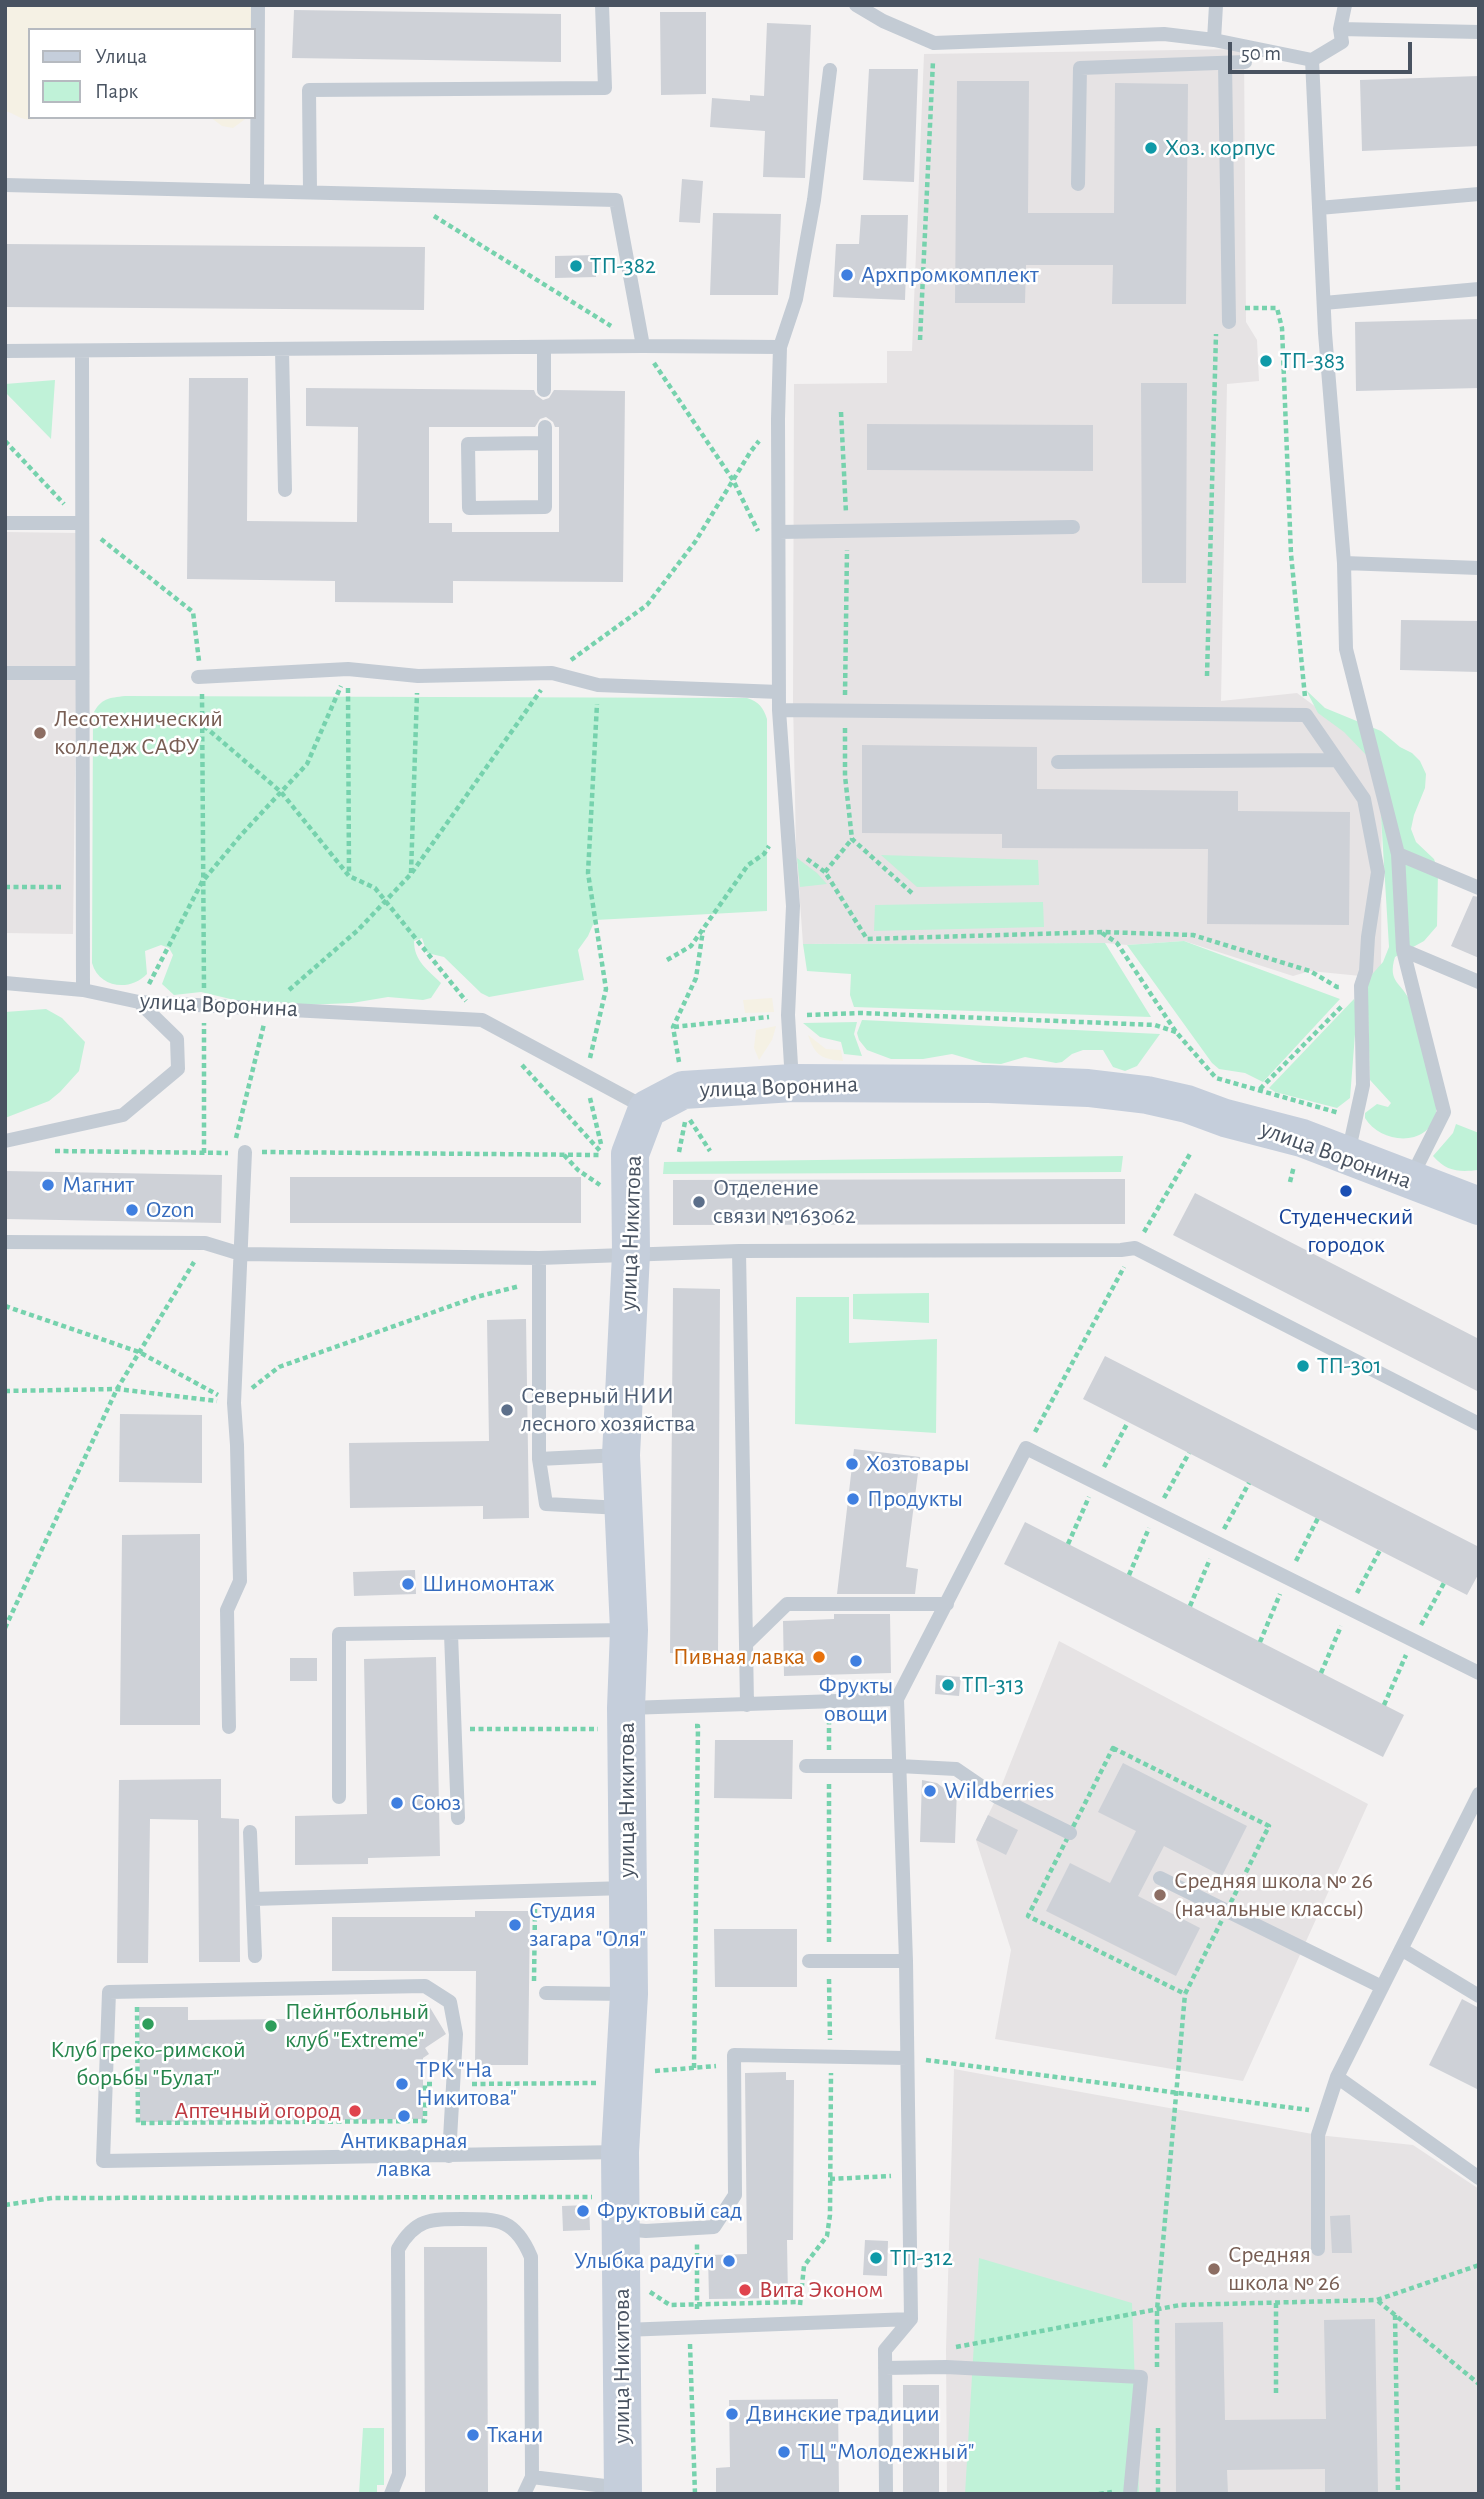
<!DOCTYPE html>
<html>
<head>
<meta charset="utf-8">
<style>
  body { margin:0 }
  #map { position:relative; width:1484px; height:2499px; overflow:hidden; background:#f4f2f2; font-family:"Alegreya Sans",sans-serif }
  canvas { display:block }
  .frame { position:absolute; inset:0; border:7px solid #495361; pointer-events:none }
  .legend { position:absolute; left:28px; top:28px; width:228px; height:91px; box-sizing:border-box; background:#fff; border:2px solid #b6bac0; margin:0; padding:9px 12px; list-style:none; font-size:21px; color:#495361 }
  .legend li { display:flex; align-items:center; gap:14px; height:35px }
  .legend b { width:35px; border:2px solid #b6bac0 }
  .scale { position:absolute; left:1228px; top:42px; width:184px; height:32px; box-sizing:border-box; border:4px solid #495361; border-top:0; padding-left:9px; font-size:21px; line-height:24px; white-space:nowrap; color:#495361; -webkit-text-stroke:5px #fff; paint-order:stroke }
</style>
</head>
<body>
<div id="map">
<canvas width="1484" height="2499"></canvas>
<div class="frame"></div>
<ul class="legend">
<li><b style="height:9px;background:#c5cedb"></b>Улица</li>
<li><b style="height:19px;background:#c0f2d8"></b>Парк</li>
</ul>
<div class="scale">50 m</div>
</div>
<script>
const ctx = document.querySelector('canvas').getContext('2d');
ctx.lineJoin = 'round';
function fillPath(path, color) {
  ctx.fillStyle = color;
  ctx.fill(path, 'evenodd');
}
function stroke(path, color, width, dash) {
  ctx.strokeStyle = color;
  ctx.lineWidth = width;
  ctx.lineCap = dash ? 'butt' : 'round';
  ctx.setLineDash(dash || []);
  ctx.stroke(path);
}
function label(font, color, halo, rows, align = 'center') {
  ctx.font = font + ' "Alegreya Sans",sans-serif';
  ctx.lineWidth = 5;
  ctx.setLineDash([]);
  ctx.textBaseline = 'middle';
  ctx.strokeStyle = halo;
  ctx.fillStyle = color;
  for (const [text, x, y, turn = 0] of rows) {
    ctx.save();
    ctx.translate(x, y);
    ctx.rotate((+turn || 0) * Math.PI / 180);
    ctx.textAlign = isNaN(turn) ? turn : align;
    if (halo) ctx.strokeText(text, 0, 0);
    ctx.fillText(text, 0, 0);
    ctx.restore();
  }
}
fillPath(new Path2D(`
  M 1244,49 L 1246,322 L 1257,340 L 1259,381 L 1227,384 L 1221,701 L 1297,693 L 1382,756 L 1381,978 L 1310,971 L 1293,976 L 1184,941 L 1127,945 L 1105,943 L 803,944 L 796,846 L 793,701 L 794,384 L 887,383 L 887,351 L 912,351 L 924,54 Z
  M 5,532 L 78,533 L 73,934 L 5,933 Z
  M 1059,1641 L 1368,1804 L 1243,2081 L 995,2039 L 1011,1950 L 976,1840 L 997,1797 Z
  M 954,2069 L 1318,2135 L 1413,2145 L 1479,2189 L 1479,2494 L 947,2494 L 946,2349 Z`), '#e6e3e4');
fillPath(new Path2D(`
  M 55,380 L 51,439 L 5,392 L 5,384 Z
  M 1306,690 L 1325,708 L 1381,731 L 1400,747 L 1412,753 L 1420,761 L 1426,774 L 1425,788 L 1414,815 L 1411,829 L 1416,842 L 1434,859 L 1438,871 L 1437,926 L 1424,941 L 1395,957 C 1387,983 1402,982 1411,1003 C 1420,1022 1440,1094 1436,1113 C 1429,1148 1380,1144 1365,1118 L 1365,1113 L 1377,1104 L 1388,1107 L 1391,1103 L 1370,1080 L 1367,980 L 1383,962 L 1389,947 L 1379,783 L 1372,761 L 1344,732 L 1318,713 Z
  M 125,696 L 747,698 C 759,702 763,707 767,719 L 767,911 L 595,920 L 588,936 L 578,950 L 584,980 L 489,997 L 481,993 L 444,957 L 427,953 L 422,938 L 414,941 C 414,961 428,970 441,983 L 431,998 L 423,1000 L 388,997 L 352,1003 L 303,1005 L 243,1002 L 201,992 L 174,995 L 162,984 L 173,955 L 169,948 L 161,945 L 145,951 L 147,974 C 130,992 99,988 92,963 L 93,714 C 101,698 109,698 125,696 Z
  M 881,855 L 1038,860 L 1039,885 L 917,887 Z
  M 797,858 L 817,873 L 827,884 L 800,887 Z
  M 1043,902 L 1044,927 L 874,931 L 875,905 Z
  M 1184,941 L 1340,999 L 1263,1082 L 1245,1073 L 1219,1069 L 1212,1063 L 1127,945 Z
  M 1105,943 L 1151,1017 L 854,1007 L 850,995 L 851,974 L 807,971 L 803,944 Z
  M 1354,999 L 1357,1009 L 1350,1098 L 1337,1108 L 1275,1092 L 1269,1088 Z
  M 46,1009 L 62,1018 L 85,1042 L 79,1071 L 60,1092 L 49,1101 L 5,1118 L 5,1012 Z
  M 862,1020 L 1160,1034 L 1137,1066 L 1125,1071 L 1113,1067 L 1103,1050 L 1083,1050 L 1072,1054 L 1062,1062 L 1056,1063 L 1025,1057 L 1001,1064 L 983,1063 L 952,1054 L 923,1059 L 891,1059 L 867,1050 L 859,1040 L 857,1033 Z
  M 857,1022 L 854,1034 L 862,1056 L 844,1054 L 841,1042 L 820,1037 L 803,1023 Z
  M 1456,1124 L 1479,1133 L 1479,1170 C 1459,1172 1447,1172 1433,1156 L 1453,1133 Z
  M 1123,1156 L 1121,1172 L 663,1174 L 664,1162 Z
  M 929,1293 L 929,1323 L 853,1319 L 853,1294 Z
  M 796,1297 L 849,1297 L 849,1343 L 937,1339 L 936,1433 L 795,1424 Z
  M 979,2258 L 1132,2303 L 1139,2494 L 965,2494 Z
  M 363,2428 L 384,2428 L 384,2485 L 377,2485 L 377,2494 L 359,2494 Z`), '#c0f2d8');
fillPath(new Path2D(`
  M 5,5 L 259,5 L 254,30 L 30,30 L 30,117 L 39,117 C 26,125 17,114 5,111 Z
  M 210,117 L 248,117 L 233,128 L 222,126 Z
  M 772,998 L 774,1012 L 745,1013 L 743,1000 Z
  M 776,1026 L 772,1040 L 759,1060 L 754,1048 L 756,1030 Z
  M 808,1035 L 826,1049 L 841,1050 L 843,1061 C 822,1059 815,1056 808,1035 Z`), '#f5f1e4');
fillPath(new Path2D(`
  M 294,10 L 561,14 L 561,62 L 292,58 Z
  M 660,12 L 706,12 L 706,94 L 661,95 Z
  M 767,23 L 811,25 L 805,178 L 763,177 L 765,131 L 710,127 L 712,98 L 750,101 L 750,95 L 764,96 Z
  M 869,69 L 918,69 L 914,182 L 863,180 Z
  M 1479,76 L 1479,146 L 1362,151 L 1360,80 Z
  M 957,81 L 1029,81 L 1028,213 L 1114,213 L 1115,83 L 1188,84 L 1186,304 L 1112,304 L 1113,265 L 1026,265 L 1025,303 L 955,303 Z
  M 682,179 L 703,181 L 700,223 L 679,222 Z
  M 713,213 L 781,214 L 778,295 L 710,295 Z
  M 861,215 L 908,215 L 905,300 L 833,297 L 836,244 L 859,244 Z
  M 5,244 L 425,247 L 424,310 L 5,307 Z
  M 596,255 L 596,277 L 555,278 L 555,256 Z
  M 1479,319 L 1479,388 L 1356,391 L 1355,322 Z
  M 189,378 L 248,378 L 247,521 L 357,522 L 358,427 L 306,426 L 306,388 L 534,390 L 536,395 L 543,400 L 549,398 L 554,390 L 625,391 L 623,582 L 453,581 L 453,603 L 335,602 L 335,581 L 187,579 ZM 546,417 L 553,422 L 555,427 L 559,427 L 559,532 L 452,532 L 452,523 L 429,523 L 429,427 L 535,427 L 540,419 Z
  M 1141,383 L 1187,383 L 1186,583 L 1142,583 Z
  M 867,424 L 1093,425 L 1093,471 L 867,470 Z
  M 1401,620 L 1479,621 L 1479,672 L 1400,670 Z
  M 862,745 L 1037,747 L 1037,789 L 1238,791 L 1238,811 L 1350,812 L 1349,925 L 1207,924 L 1208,849 L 1002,848 L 1002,834 L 862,833 Z
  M 1473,896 L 1479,897 L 1479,958 L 1451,946 Z
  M 5,1171 L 222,1175 L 221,1223 L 5,1219 Z
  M 290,1177 L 581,1177 L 581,1223 L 290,1223 Z
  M 1125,1179 L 1125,1224 L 673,1225 L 673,1180 Z
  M 1195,1193 L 1479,1339 L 1479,1392 L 1173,1235 Z
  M 673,1288 L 720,1289 L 718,1654 L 670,1653 Z
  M 526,1319 L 529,1518 L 483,1519 L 483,1506 L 350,1508 L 349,1443 L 489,1441 L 487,1320 Z
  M 1105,1356 L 1479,1547 L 1479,1573 L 1467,1595 L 1083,1399 Z
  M 120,1414 L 202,1415 L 202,1483 L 119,1482 Z
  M 854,1449 L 920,1457 L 906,1567 L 918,1569 L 915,1594 L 837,1594 Z
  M 1025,1522 L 1404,1715 L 1383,1757 L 1004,1564 Z
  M 200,1534 L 200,1725 L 120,1725 L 122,1535 Z
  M 415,1570 L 416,1594 L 354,1596 L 353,1572 Z
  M 834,1614 L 890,1614 L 891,1673 L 784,1676 L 783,1621 L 834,1619 Z
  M 436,1657 L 440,1856 L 368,1858 L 368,1864 L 295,1865 L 295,1816 L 367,1814 L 364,1659 Z
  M 290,1658 L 317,1658 L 317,1681 L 290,1681 Z
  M 936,1675 L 961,1677 L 959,1696 L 935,1694 Z
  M 715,1740 L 793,1740 L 792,1799 L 714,1798 Z
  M 1123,1763 L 1247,1826 L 1222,1876 L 1164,1846 L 1138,1896 L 1200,1928 L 1176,1976 L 1046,1911 L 1070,1863 L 1110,1883 L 1136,1831 L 1098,1812 Z
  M 221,1779 L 221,1818 L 239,1819 L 240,1962 L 199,1962 L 198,1820 L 150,1819 L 148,1963 L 117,1963 L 119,1780 Z
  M 922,1780 L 937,1783 L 946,1790 L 957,1789 L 955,1843 L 920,1842 Z
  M 988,1815 L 1018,1830 L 1006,1855 L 976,1840 Z
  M 475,1911 L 530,1911 L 528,2065 L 475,2065 L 476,1971 L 332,1971 L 332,1917 L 475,1917 Z
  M 714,1929 L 797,1929 L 797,1987 L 715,1987 Z
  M 1462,1999 L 1479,2008 L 1479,2090 L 1429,2065 Z
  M 426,2001 L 446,2034 L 425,2048 L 429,2054 L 423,2058 L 423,2119 L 140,2122 L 139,2007 L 188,2007 L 188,2020 L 399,2018 Z
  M 786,2072 L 786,2080 L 794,2080 L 793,2240 L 787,2240 L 788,2298 L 709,2299 L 708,2255 L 747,2254 L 745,2073 Z
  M 589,2205 L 590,2230 L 563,2231 L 562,2206 Z
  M 1350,2215 L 1352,2253 L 1332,2253 L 1330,2216 Z
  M 865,2240 L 888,2241 L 887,2276 L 863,2275 Z
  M 424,2247 L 487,2247 L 488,2494 L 425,2494 Z
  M 1375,2319 L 1378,2494 L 1325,2494 L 1325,2469 L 1227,2470 L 1228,2494 L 1176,2494 L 1175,2323 L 1223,2322 L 1225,2420 L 1326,2419 L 1324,2320 Z
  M 903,2385 L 939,2385 L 939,2494 L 903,2494 Z
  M 838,2399 L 839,2494 L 716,2494 L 716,2468 L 730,2467 L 729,2400 Z`), '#ced1d7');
stroke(new Path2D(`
  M 434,216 L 611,326
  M 1245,308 L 1277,308 L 1282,328 L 1291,554 L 1305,697
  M 920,340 L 933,61
  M 654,363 L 733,480 L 758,531
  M 841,412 L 846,513
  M 5,441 L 64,504
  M 101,539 L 193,612 L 199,661
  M 571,660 L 647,605 L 695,542 L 751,451 L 759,441
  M 1207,676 L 1216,334
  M 348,688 L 349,875
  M 202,694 L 204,989
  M 845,695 L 847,550
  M 204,726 L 281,792 L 349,876 L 375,888 L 466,1001
  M 845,728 L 845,776 L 852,839 L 913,894
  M 807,859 L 825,872 L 867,939 L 1102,932 L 1193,935 L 1310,971 L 1337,987 L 1342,987
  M 825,872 L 852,839
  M 411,873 L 417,693
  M 5,887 L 64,887
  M 1102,933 L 1117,943 L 1176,1032 L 1216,1078 L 1339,1113
  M 667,960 L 691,946 L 748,865 L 764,854 L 769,846
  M 149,984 L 202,882 L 241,835 L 307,764 L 341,686
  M 289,990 L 358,930 L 411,874 L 541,690
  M 807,1015 L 860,1013 L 1155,1025 L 1176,1032
  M 674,1027 L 769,1017
  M 590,1058 L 606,989 L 588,873 L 597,704
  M 679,1062 L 673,1027 L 696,978 L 703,930
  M 522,1065 L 601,1152
  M 1260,1089 L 1343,1005
  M 590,1098 L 601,1144
  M 690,1120 L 710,1151
  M 236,1138 L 264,1024
  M 55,1151 L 228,1153
  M 262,1152 L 599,1155
  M 679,1152 L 685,1122
  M 204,1153 L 204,1023
  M 564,1155 L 578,1170 L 600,1185
  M 1290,1182 L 1294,1166
  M 1144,1232 L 1190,1154
  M 5,1306 L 139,1352 L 218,1395
  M 252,1388 L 279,1367 L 476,1297 L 520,1286
  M 5,1391 L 117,1389 L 217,1401
  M 1035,1432 L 1124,1267
  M 1104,1467 L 1128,1422
  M 1164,1498 L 1189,1453
  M 1224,1529 L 1249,1483
  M 1068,1544 L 1089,1497
  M 1296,1561 L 1318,1518
  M 1129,1575 L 1149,1528
  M 1357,1593 L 1380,1550
  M 1190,1606 L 1210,1559
  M 1421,1625 L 1444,1583
  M 5,1628 L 117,1389 L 194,1262
  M 1260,1642 L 1280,1594
  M 1321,1673 L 1341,1626
  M 1384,1705 L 1406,1655
  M 470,1729 L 598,1729
  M 1113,1748 L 1269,1826 L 1185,1994 L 1028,1916 Z
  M 829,1750 L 829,1720
  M 829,1942 L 829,1783
  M 829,1979 L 830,2040
  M 534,1981 L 535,1909
  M 137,2007 L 138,2123 L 425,2121 L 425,2084 L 435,2084
  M 926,2060 L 1309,2110
  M 694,2068 L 698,1726 L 695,1726
  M 655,2071 L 716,2066
  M 472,2084 L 596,2083
  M 830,2179 L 891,2176
  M 5,2205 L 52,2198 L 592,2197
  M 650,2292 L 670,2305 L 799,2302
  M 1378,2301 L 1479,2384
  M 1276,2303 L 1276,2396
  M 800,2305 L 804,2266 L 827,2236 L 830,2215 L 831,2073
  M 697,2309 L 697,2244
  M 1395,2315 L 1398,2494
  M 690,2344 L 695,2494
  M 956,2347 L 1180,2305 L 1377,2300 L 1479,2265
  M 1157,2367 L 1157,2310 L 1185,1994
  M 1158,2428 L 1158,2494
  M 1099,2494 L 1112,2492`), '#76d2ad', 4.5, [5, 3.5]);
stroke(new Path2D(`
  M 856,5 L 883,21 L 934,43 L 1164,34 L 1214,40
  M 1216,5 L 1214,40 L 1312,60 L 1342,42 L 1340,29 L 1345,5
  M 1340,29 L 1479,32
  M 1312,60 L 1325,333 L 1344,563 L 1346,649 L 1398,854 L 1403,950 L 1444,1112 L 1410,1180
  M 1225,63 L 1229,322
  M 1078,184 L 1080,68 L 1245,62
  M 5,185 L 616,200 L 643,346
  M 257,189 L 258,5
  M 310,191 L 309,90 L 605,88 L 602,5
  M 1319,208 L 1479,194
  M 1324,303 L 1479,289
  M 544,348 L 544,390
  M 282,350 L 285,490
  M 5,351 L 643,346 L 780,347
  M 82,352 L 83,990
  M 545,443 L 468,444 L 469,508 L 545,507 L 545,427
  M 5,523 L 82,523
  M 779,532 L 1073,527
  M 1344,563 L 1479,568
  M 5,673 L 82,673
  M 198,677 L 348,669 L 418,676 L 552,673 L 598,685 L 779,692
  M 779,710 L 1306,715 L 1364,799 L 1378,872 L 1368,937 L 1366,971 L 1361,986 L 1363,1085 L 1348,1154
  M 1058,762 L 1337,760
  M 1398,854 L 1479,888
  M 1403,950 L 1479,982
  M 5,983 L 83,990 L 139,1002 L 482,1020 L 646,1108
  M 792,1082 L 788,1015 L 793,906 L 779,710 L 778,419 L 780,347 L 796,299 L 814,200 L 830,70
  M 5,1141 L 123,1115 L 178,1069 L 177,1039 L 139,1002
  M 5,1242 L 205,1243 L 241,1254 L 539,1258 L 739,1251 L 1121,1250 L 1135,1248 L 1479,1424
  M 739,1251 L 746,1644
  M 539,1258 L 539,1459 L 620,1455
  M 539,1459 L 546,1504 L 621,1508
  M 451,1634 L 458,1818
  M 747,1705 L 746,1644 L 787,1604 L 947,1604
  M 628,1708 L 897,1699
  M 229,1727 L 227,1610 L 240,1581 L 237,1445 L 234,1403 L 245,1152
  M 806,1766 L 899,1766 L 956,1769 L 997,1797 L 1070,1833
  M 339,1797 L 339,1634 L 627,1630
  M 250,1832 L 255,1956
  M 1160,1878 L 1382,1987
  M 253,1899 L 626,1888
  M 1401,1949 L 1479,1996
  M 809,1961 L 906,1961
  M 546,1993 L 628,1994
  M 1337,2077 L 1479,2178
  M 449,2156 L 456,2034 L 450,2002 L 425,1986 L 109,1992 L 103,2161 L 619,2152
  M 623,2229 L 646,2231 L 714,2227 L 735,2195 L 734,2055 L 907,2058
  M 1318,2249 L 1318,2135 L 1337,2077 L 1479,1794
  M 624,2330 L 911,2319
  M 885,2368 L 946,2367 L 1141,2377 L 1130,2494
  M 532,2477 L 621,2488
  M 391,2494 L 399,2474 L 398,2249 C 415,2219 430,2219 462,2219 C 499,2219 515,2219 531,2257 L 532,2477 L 524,2494
  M 886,2494 L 885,2350 L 911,2319 L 906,1961 L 897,1699 L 1026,1448 L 1479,1673`), '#c3cbd4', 14);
stroke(new Path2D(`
  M 623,2494 L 620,2152 L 629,1994 L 626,1708 L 629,1630 L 621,1455 L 631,1254 L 630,1154 L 647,1109 L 683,1090 L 793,1083 L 989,1084 L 1088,1088 L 1147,1095 L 1187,1104 L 1225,1118 L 1302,1138 L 1479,1206`), '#c5cedb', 38);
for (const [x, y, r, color] of [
  [1151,148,7,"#0f9aa8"],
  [576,266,7,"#0f9aa8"],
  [847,275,7,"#3f7fe0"],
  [1266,361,7,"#0f9aa8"],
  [40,733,7,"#8d6e63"],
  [48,1185,7,"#3f7fe0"],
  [1346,1191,7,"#1a4fb4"],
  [699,1202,7,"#5c6f8a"],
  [132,1210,7,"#3f7fe0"],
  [1303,1366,7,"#0f9aa8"],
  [507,1410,7,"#5c6f8a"],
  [852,1464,7,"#3f7fe0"],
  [853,1499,7,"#3f7fe0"],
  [408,1584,7,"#3f7fe0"],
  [819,1657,7,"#e8710a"],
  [856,1661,7,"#3f7fe0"],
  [948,1685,7,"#0f9aa8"],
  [930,1791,7,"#3f7fe0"],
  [397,1803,7,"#3f7fe0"],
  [1160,1895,7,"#8d6e63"],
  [515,1925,7,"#3f7fe0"],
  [148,2024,7,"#2e9e5b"],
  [271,2026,7,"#2e9e5b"],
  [402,2084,7,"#3f7fe0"],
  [355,2111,7,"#e0444e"],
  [404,2116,7,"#3f7fe0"],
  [583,2211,7,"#3f7fe0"],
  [876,2258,7,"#0f9aa8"],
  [729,2261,7,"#3f7fe0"],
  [1214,2269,7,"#8d6e63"],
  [745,2290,7,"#e0444e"],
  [732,2414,7,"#3f7fe0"],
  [473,2435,7,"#3f7fe0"],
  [784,2452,7,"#3f7fe0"]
]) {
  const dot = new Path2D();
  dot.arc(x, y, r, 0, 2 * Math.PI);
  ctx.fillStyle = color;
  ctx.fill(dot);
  stroke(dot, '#fff', 2.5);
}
label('24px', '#0d838f', '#fff', [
  ["Хоз. корпус",1165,148],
  ["ТП-382",590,266],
  ["ТП-383",1280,361],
  ["ТП-301",1317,1366],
  ["ТП-313",962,1685],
  ["ТП-312",890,2258]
], 'left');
label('24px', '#366cbe', '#fff', [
  ["Архпромкомплект",861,275],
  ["Магнит",62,1185],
  ["Ozon",146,1210],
  ["Хозтовары",866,1464],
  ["Продукты",867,1499],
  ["Шиномонтаж",422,1584],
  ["Фрукты",856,1686,"center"],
  ["овощи",856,1714,"center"],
  ["Wildberries",944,1791],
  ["Союз",411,1803],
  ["Студия",529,1911],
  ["загара \"Оля\"",529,1939],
  ["ТРК \"На",416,2070],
  ["Никитова\"",416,2098],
  ["Антикварная",404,2141,"center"],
  ["лавка",404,2169,"center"],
  ["Фруктовый сад",597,2211],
  ["Улыбка радуги",715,2261,"right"],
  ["Двинские традиции",746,2414],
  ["Ткани",487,2435],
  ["ТЦ \"Молодежный\"",798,2452]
], 'left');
label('24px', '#785e54', '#fff', [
  ["Лесотехнический",54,719],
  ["колледж САФУ",54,747],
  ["Средняя школа № 26",1174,1881],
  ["(начальные классы)",1174,1909],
  ["Средняя",1228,2255],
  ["школа № 26",1228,2283]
], 'left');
label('24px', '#495361', '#fff', [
  ["улица Воронина",219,1005,3],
  ["улица Воронина",779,1087,-2],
  ["улица Воронина",1336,1155,20],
  ["улица Никитова",631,1233,-88],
  ["улица Никитова",627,1800,-90],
  ["улица Никитова",622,2366,-90]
]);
label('24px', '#4e5e75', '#fff', [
  ["Отделение",713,1188],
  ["связи №163062",713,1216],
  ["Северный НИИ",521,1396],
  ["лесного хозяйства",521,1424]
], 'left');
label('24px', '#164399', '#fff', [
  ["Студенческий",1346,1217],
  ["городок",1346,1245]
]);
label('24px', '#c56008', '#fff', [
  ["Пивная лавка",805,1657]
], 'right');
label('24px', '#27864d', '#fff', [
  ["Пейнтбольный",285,2012],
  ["клуб \"Extreme\"",285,2040],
  ["Клуб греко-римской",148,2050,"center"],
  ["борьбы \"Булат\"",148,2078,"center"]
], 'left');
label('24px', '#be3a42', '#fff', [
  ["Аптечный огород",341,2111],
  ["Вита Эконом",759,2290,"left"]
], 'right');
</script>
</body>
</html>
